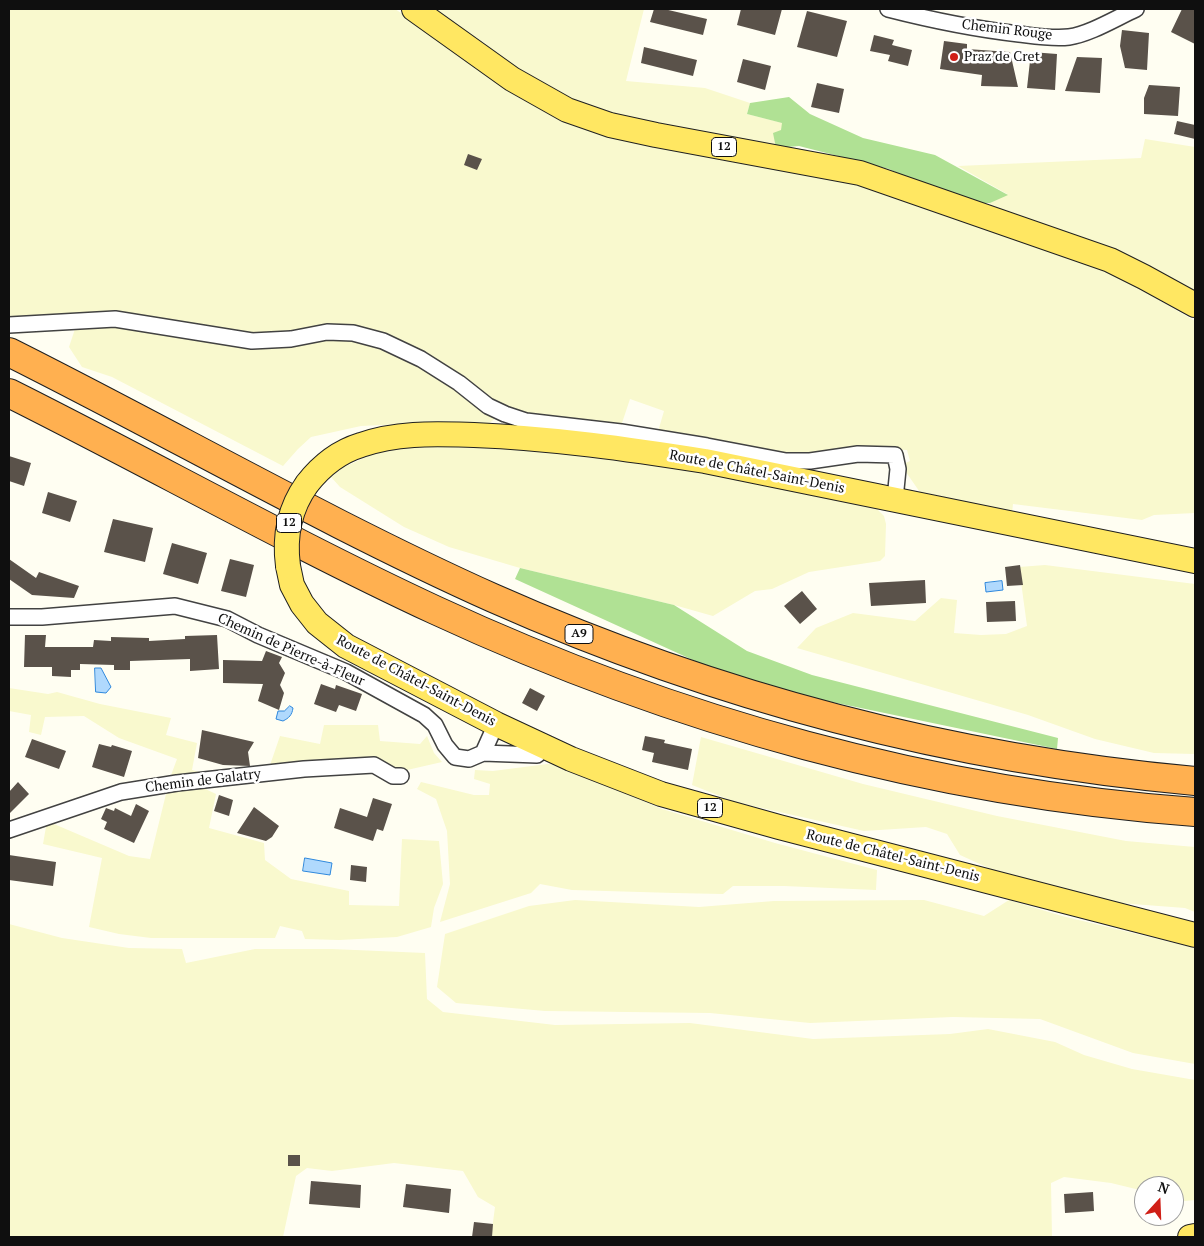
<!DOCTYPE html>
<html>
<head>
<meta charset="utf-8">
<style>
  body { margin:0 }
  #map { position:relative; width:1204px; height:1246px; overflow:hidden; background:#fffef2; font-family:"PT Serif",serif }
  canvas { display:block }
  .frame { position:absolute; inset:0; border:10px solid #0f0f0f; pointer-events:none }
  .north { position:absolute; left:1134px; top:1176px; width:50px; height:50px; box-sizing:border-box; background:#fff; border:1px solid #9f9f9f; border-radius:50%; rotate:20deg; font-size:14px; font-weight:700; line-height:20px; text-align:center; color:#0f0f0f }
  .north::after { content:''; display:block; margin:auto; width:18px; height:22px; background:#d01f17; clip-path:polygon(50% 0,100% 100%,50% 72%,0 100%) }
</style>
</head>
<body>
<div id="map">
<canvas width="1204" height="1246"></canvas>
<div class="frame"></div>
<div class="north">N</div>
</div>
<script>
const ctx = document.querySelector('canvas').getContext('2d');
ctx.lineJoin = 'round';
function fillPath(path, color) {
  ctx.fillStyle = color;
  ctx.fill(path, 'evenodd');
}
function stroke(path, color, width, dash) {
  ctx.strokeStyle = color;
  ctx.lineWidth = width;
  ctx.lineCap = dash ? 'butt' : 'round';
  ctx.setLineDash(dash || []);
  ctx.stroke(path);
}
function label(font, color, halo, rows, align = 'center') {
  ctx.font = font + ' "PT Serif",serif';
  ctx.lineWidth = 5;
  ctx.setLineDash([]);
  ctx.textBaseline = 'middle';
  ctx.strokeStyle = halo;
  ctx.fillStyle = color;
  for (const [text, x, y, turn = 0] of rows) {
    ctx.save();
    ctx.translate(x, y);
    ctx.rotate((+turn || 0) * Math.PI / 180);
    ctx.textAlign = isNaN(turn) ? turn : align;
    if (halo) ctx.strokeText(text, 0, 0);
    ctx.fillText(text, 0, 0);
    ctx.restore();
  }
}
fillPath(new Path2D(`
  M 9,9 L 395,9 L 549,110 L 844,180 L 1109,271 L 1195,321 L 1195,513 L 1154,515 L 1142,520 L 1013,504 L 1012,513 L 946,497 L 924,498 L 901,465 L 910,461 L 907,450 L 887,449 L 809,457 L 657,435 L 664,411 L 630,399 L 621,426 L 497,417 L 487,425 L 404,424 L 361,426 L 311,437 L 298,449 L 283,466 L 112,377 L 82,367 L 69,347 L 75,329 L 68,316 L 9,320 Z
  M 432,9 L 644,9 L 626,81 L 705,88 L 750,103 L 747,114 L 783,123 L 776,148 L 581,107 L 482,51 L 486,44 Z
  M 1145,139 L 1195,147 L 1195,294 L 991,210 L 990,203 L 1007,194 L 958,166 L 1141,158 Z
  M 444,446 L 512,447 L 634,461 L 697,471 L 876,508 L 884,516 L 886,524 L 885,556 L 880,561 L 809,572 L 772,589 L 755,591 L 713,616 L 674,605 L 520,568 L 449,547 L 404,527 L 340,487 L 331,477 L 344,467 L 373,454 L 409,447 Z
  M 1045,565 L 1195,584 L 1195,754 L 1154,753 L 1095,739 L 1028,715 L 797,648 L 816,628 L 853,613 L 915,621 L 941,598 L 957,600 L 954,633 L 981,635 L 1006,634 L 1027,626 L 1019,567 Z
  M 9,688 L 48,694 L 57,692 L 100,704 L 171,718 L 166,735 L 197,743 L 192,770 L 210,775 L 170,778 L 177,759 L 119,738 L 84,716 L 45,717 L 41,735 L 29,732 L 31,715 L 9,711 Z
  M 324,725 L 378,725 L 380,741 L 420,744 L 427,736 L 434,753 L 442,762 L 394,773 L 268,771 L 280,736 L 320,744 Z
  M 701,737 L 863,784 L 997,816 L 1126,841 L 1195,847 L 1195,912 L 1185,908 L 1119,903 L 991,869 L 960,855 L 947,834 L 926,827 L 864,831 L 735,802 L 692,785 Z
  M 555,763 L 662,809 L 775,843 L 877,870 L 876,890 L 784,886 L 733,886 L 723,894 L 674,893 L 572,890 L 540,884 L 531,893 L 440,922 L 450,884 L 447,831 L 436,799 L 417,789 L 421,782 L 474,795 L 489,795 L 490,784 L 474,779 L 475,770 L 493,771 Z
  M 197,785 L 216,794 L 209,828 L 264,843 L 265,860 L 291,879 L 349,891 L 349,905 L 399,906 L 402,839 L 439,841 L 443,884 L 434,908 L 431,927 L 397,937 L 339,940 L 305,939 L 302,931 L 280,926 L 275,938 L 151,938 L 119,934 L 89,927 L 102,858 L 43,844 L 47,821 L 129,856 L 150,859 L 167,790 Z
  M 575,900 L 699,907 L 774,901 L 924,900 L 984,916 L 1009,900 L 1062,916 L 1195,948 L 1195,1064 L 1133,1053 L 1040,1019 L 953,1017 L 810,1023 L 710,1013 L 545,1011 L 456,1003 L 437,987 L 445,934 L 529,906 Z
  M 9,924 L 62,938 L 129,948 L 182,949 L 186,963 L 255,949 L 332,949 L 425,953 L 427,999 L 443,1012 L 555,1025 L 690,1023 L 813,1039 L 950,1034 L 988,1029 L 1055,1042 L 1084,1055 L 1132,1069 L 1195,1080 L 1195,1200 L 1185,1201 L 1174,1199 L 1174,1186 L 1144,1186 L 1144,1191 L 1111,1183 L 1064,1177 L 1051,1183 L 1052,1237 L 491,1237 L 495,1207 L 478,1197 L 463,1171 L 394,1163 L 332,1171 L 307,1168 L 296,1176 L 283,1237 L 9,1237 Z`), '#f9f9ce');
fillPath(new Path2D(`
  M 789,97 L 810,114 L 863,138 L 935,155 L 1008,195 L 990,203 L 976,203 L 940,193 L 889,169 L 799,146 L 776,148 L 773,133 L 781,130 L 782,123 L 747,114 L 750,103 Z
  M 520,568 L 674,605 L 747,651 L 812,675 L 1058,738 L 1057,749 L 808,697 L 706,666 L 515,579 Z`), '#b0e194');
const water = new Path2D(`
  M 1002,581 L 1003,590 L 986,592 L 985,583 Z
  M 95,668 L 101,668 L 111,687 L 106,693 L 96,692 Z
  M 290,706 L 293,708 C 292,715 289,718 283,721 L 276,719 L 278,711 L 284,711 Z
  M 305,858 L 332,863 L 330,875 L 303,871 Z`);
fillPath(water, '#b0d9fd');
stroke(water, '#2f88dc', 1);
fillPath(new Path2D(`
  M 654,9 L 664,9 L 707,19 L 703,35 L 650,22 Z
  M 741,9 L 782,9 L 775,35 L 737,25 Z
  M 1182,9 L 1195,9 L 1195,44 L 1171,32 Z
  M 807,11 L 847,21 L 837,57 L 797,47 Z
  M 1122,30 L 1149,33 L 1147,70 L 1125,68 L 1120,46 Z
  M 874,35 L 894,40 L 892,45 L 912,50 L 908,66 L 888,61 L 890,55 L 870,51 Z
  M 944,41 L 967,44 L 967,49 L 1010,52 L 1018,87 L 981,86 L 982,75 L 940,69 Z
  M 644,47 L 697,60 L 693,76 L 641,63 Z
  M 1031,52 L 1057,54 L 1055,90 L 1027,88 Z
  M 1077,57 L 1102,58 L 1100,93 L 1065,91 Z
  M 743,59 L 771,66 L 765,90 L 737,82 Z
  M 817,83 L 844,89 L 839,113 L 811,107 Z
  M 1149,85 L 1180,87 L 1178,116 L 1144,114 L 1144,98 Z
  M 1177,121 L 1195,125 L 1195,139 L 1174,134 Z
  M 468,154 L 482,159 L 477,170 L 464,165 Z
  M 9,456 L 31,463 L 24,486 L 9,481 Z
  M 48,492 L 77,501 L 70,522 L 42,513 Z
  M 113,519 L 153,528 L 145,562 L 104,552 Z
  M 172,543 L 207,553 L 198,584 L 163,574 Z
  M 9,559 L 36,578 L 39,572 L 79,586 L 74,598 L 32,595 L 9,579 Z
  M 230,559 L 254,565 L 246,597 L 221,591 Z
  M 1020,565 L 1023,585 L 1007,586 L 1005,567 Z
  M 925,580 L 926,603 L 871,606 L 869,583 Z
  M 802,591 L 817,609 L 800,624 L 784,606 Z
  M 1015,601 L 1016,621 L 987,622 L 986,602 Z
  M 25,635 L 46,635 L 45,647 L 93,647 L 94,640 L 111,641 L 111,637 L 149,638 L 149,641 L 185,639 L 185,636 L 217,635 L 219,669 L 190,671 L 190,659 L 130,661 L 130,670 L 114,670 L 114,665 L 80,664 L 80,670 L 71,670 L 71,677 L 52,676 L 52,667 L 24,667 Z
  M 266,651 L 282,657 L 279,663 L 285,673 L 280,685 L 284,693 L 279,710 L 258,701 L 263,684 L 223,683 L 223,660 L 262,661 Z
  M 321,684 L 335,689 L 336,685 L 362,694 L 356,711 L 339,705 L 336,712 L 314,704 Z
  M 530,688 L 545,696 L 537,711 L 522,703 Z
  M 202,730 L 254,742 L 248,752 L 250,766 L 223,765 L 198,758 Z
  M 645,736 L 665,740 L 664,743 L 692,749 L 688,770 L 652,762 L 654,753 L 642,750 Z
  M 32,739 L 66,751 L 59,769 L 25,757 Z
  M 99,744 L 111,747 L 112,745 L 132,751 L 124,777 L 92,767 Z
  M 18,782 L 29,794 L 9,814 L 9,792 Z
  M 219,795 L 233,800 L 229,816 L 214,811 Z
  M 373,798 L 392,804 L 383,831 L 377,829 L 373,841 L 334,828 L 340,808 L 367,817 Z
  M 136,804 L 149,811 L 134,843 L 104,829 L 107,822 L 101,819 L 106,808 L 114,811 L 115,808 L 131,816 Z
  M 254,807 L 279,826 L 272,837 L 266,841 L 237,833 Z
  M 9,855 L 56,862 L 53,886 L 9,880 Z
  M 351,865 L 367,867 L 366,882 L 350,880 Z
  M 288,1155 L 300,1155 L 300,1166 L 288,1166 Z
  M 311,1181 L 361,1185 L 360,1208 L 309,1204 Z
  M 406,1184 L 451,1189 L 449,1213 L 403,1207 Z
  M 1093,1192 L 1094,1211 L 1065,1213 L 1064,1194 Z
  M 474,1222 L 493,1224 L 492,1237 L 472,1237 Z`), '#5a524a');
const minor = new Path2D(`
  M 888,9 C 931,20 975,29 1019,34 C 1035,36 1053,39 1069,37 C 1090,34 1116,18 1136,9
  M 9,325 L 115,319 L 252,341 L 291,339 L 327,332 L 353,333 L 383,341 L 421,359 L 459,383 L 488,406 L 505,414 L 526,421 L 621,432 L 707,446 L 786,461 L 810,461 L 858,454 L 895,455 L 898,469 L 895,499
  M 9,617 L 42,617 L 175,606 L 227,619 L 258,635 L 346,672 L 424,715 L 435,725 L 445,745 L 455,757 L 469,759 L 483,753 L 496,724
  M 483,753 L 537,755 L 546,747
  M 9,830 L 121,792 L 177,783 L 304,769 L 374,765 L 393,776 L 401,776`);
const primary = new Path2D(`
  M 414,9 L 512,79 L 567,110 L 610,125 L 656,135 L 860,173 L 1110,260 L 1144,277 L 1195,305
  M 307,484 C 321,466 338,452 361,445 C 398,432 436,434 474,435 C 552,438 629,449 705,461 L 1195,561
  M 288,566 L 292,585 L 302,604 L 317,623 L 346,646 L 496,724 L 571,759 L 661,794 L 779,827 L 1195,935
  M 1190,1237 L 1195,1236`);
const motorway = new Path2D(`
  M 9,352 C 171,433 328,524 493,598 C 716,697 952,759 1195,781
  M 9,393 C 151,464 291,543 435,610 C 674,721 932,793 1195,812`);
stroke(minor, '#424242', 18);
stroke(primary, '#202020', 26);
stroke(motorway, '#202020', 30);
stroke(minor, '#fff', 15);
stroke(primary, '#ffe762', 24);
stroke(motorway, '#ffb050', 28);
const primaryBridge = new Path2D(`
  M 288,566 C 284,536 289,509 307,484`);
stroke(primaryBridge, '#202020', 26, []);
stroke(primaryBridge, '#ffe762', 24);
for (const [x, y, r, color] of [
  [954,57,5,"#d01f17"]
]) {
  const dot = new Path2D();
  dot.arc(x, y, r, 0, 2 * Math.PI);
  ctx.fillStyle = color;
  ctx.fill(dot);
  stroke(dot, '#fff', 2);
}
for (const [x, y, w] of [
  [724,147,25],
  [289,523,25],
  [579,634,28],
  [710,808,25]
]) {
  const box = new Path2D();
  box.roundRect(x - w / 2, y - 9.5, w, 19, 4);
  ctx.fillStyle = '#fff';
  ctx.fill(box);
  stroke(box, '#0f0f0f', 1);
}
label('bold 12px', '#0f0f0f', null, [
  ["12",724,147],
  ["12",289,523],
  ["A9",579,634],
  ["12",710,808]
]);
label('14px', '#0f0f0f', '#fff', [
  ["Chemin Rouge",1007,30,7],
  ["Route de Châtel-Saint-Denis",757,472,11],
  ["Chemin de Pierre-à-Fleur",291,650,24],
  ["Route de Châtel-Saint-Denis",416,681,28],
  ["Chemin de Galatry",203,781,-7],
  ["Route de Châtel-Saint-Denis",893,856,14]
]);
label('14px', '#0f0f0f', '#fff', [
  ["Praz de Cret",964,57]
], 'left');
</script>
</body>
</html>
